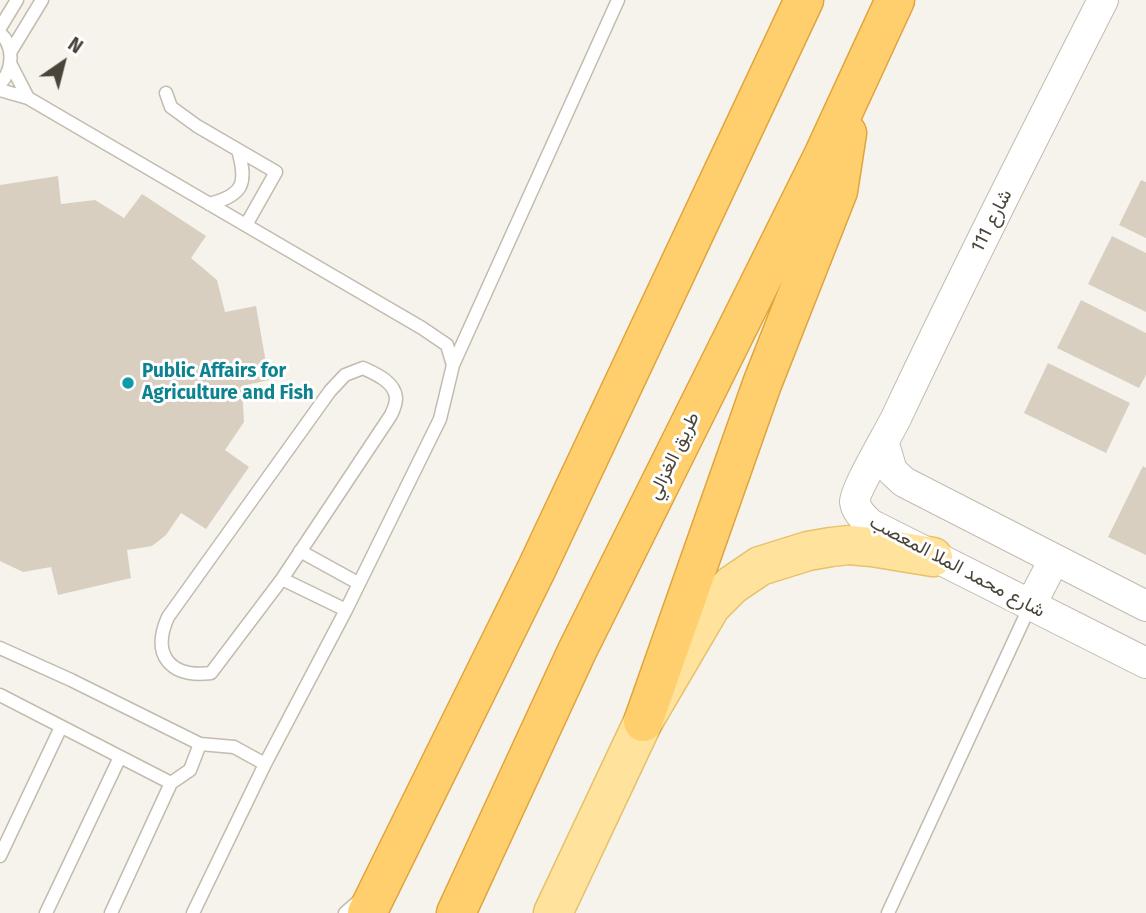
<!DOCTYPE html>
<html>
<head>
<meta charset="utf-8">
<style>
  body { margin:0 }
  #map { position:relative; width:1146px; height:913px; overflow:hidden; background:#f6f3ec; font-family:"Fira Sans",sans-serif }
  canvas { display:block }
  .north { position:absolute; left:28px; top:28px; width:70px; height:70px; -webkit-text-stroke:5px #fff; paint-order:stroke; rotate:35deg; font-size:19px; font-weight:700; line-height:28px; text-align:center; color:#4b4439 }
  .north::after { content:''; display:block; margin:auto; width:24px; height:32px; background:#4b4439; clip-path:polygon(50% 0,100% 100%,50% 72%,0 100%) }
</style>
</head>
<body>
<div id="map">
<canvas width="1146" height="913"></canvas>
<div class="north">N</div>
</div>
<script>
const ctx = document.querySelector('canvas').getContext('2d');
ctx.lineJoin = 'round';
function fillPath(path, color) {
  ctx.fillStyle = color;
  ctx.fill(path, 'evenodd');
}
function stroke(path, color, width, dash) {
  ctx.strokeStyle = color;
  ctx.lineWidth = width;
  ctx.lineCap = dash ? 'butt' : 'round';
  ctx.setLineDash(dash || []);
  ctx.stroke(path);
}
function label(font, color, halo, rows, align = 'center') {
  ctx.font = font + ' "Fira Sans",Vazirmatn,sans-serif';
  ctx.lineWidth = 6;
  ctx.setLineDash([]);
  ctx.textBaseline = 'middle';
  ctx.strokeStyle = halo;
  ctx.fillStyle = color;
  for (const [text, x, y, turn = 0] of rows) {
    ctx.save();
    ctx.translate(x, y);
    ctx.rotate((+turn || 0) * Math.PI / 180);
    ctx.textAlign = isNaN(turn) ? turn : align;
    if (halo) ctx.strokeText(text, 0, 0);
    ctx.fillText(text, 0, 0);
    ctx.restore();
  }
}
fillPath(new Path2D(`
  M 58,176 L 61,204 L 95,200 L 124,218 L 142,194 L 206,236 L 191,258 L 217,280 L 225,312 L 256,306 L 269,380 L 242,386 L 244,422 L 225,450 L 249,467 L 206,529 L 181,513 L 166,535 L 152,546 L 127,550 L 131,578 L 58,595 L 51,567 L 23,572 L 0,561 L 0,185 Z
  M 1141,180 L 1146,182 L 1146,238 L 1119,225 Z
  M 1112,236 L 1146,253 L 1146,312 L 1088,284 Z
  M 1081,300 L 1146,333 L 1146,375 L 1139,388 L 1057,348 Z
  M 1048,363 L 1130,403 L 1106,453 L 1024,413 Z
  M 1143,466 L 1146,468 L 1146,555 L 1108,537 Z`), '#d8cfc1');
const service = new Path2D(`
  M 0,28 L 17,0
  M 0,33 C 15,47 13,70 0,84
  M 11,51 L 42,0
  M 11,65 L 28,98
  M 0,90 L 28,98 L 422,328 L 447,345 L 453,365
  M 166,93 L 171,107 L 197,126 L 276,172 L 246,225
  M 209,204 C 245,195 247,182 238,150
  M 363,368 C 376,374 395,382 396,398 C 396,403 393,411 391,415 L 282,579 L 211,673 C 170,678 151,655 168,617 L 330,391 L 345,375 Z
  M 300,551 L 358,583
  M 282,579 L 346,610
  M 0,648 L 71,680 L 200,744 L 234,747 L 265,764
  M 0,695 L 171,783
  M 0,856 L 61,727
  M 46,913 L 120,757
  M 111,913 L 171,783 L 190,770 L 200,744
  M 193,913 L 265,764 L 346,610 L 440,419 L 453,365 L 618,0
  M 345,913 L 361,899
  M 888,913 L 1030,606`);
const tertiary = new Path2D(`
  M 1103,0 C 1033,138 963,276 897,416 C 890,431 854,491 855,502 C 856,511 864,518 870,524 L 1146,663
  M 884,444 L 892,471 L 904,482 L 1146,606
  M 1030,606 L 1054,560`);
const primary = new Path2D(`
  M 553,913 L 643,722 L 711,606 L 732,585 L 760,566 L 808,551 L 831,547 L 849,545 L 872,547 L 933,557`);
const motorway = new Path2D(`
  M 643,722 L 762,384 L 838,191 L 847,133
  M 367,913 L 537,568 L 804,0
  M 456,913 L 577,651 L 823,156 L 895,0`);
stroke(service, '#c2bbae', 15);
stroke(tertiary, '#c2bbae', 32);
stroke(primary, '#e6c16a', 41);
stroke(motorway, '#e0a43c', 41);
stroke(service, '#fff', 12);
stroke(tertiary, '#fff', 30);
stroke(primary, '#ffe39c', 38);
stroke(motorway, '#ffcf6e', 38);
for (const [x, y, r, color] of [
  [128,383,7,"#0f9aa8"]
]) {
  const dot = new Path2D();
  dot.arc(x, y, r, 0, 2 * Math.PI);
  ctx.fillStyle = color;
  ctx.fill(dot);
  stroke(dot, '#fff', 2.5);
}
label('19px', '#4b4439', '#fff', [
  ["شارع 111",992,221,-63],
  ["طريق الغزالي",674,456,-64],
  ["شارع محمد الملا المعصب",957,567,28]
]);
label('bold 19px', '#0d838f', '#fff', [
  ["Public Affairs for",142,372],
  ["Agriculture and Fish",142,394]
], 'left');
</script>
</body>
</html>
